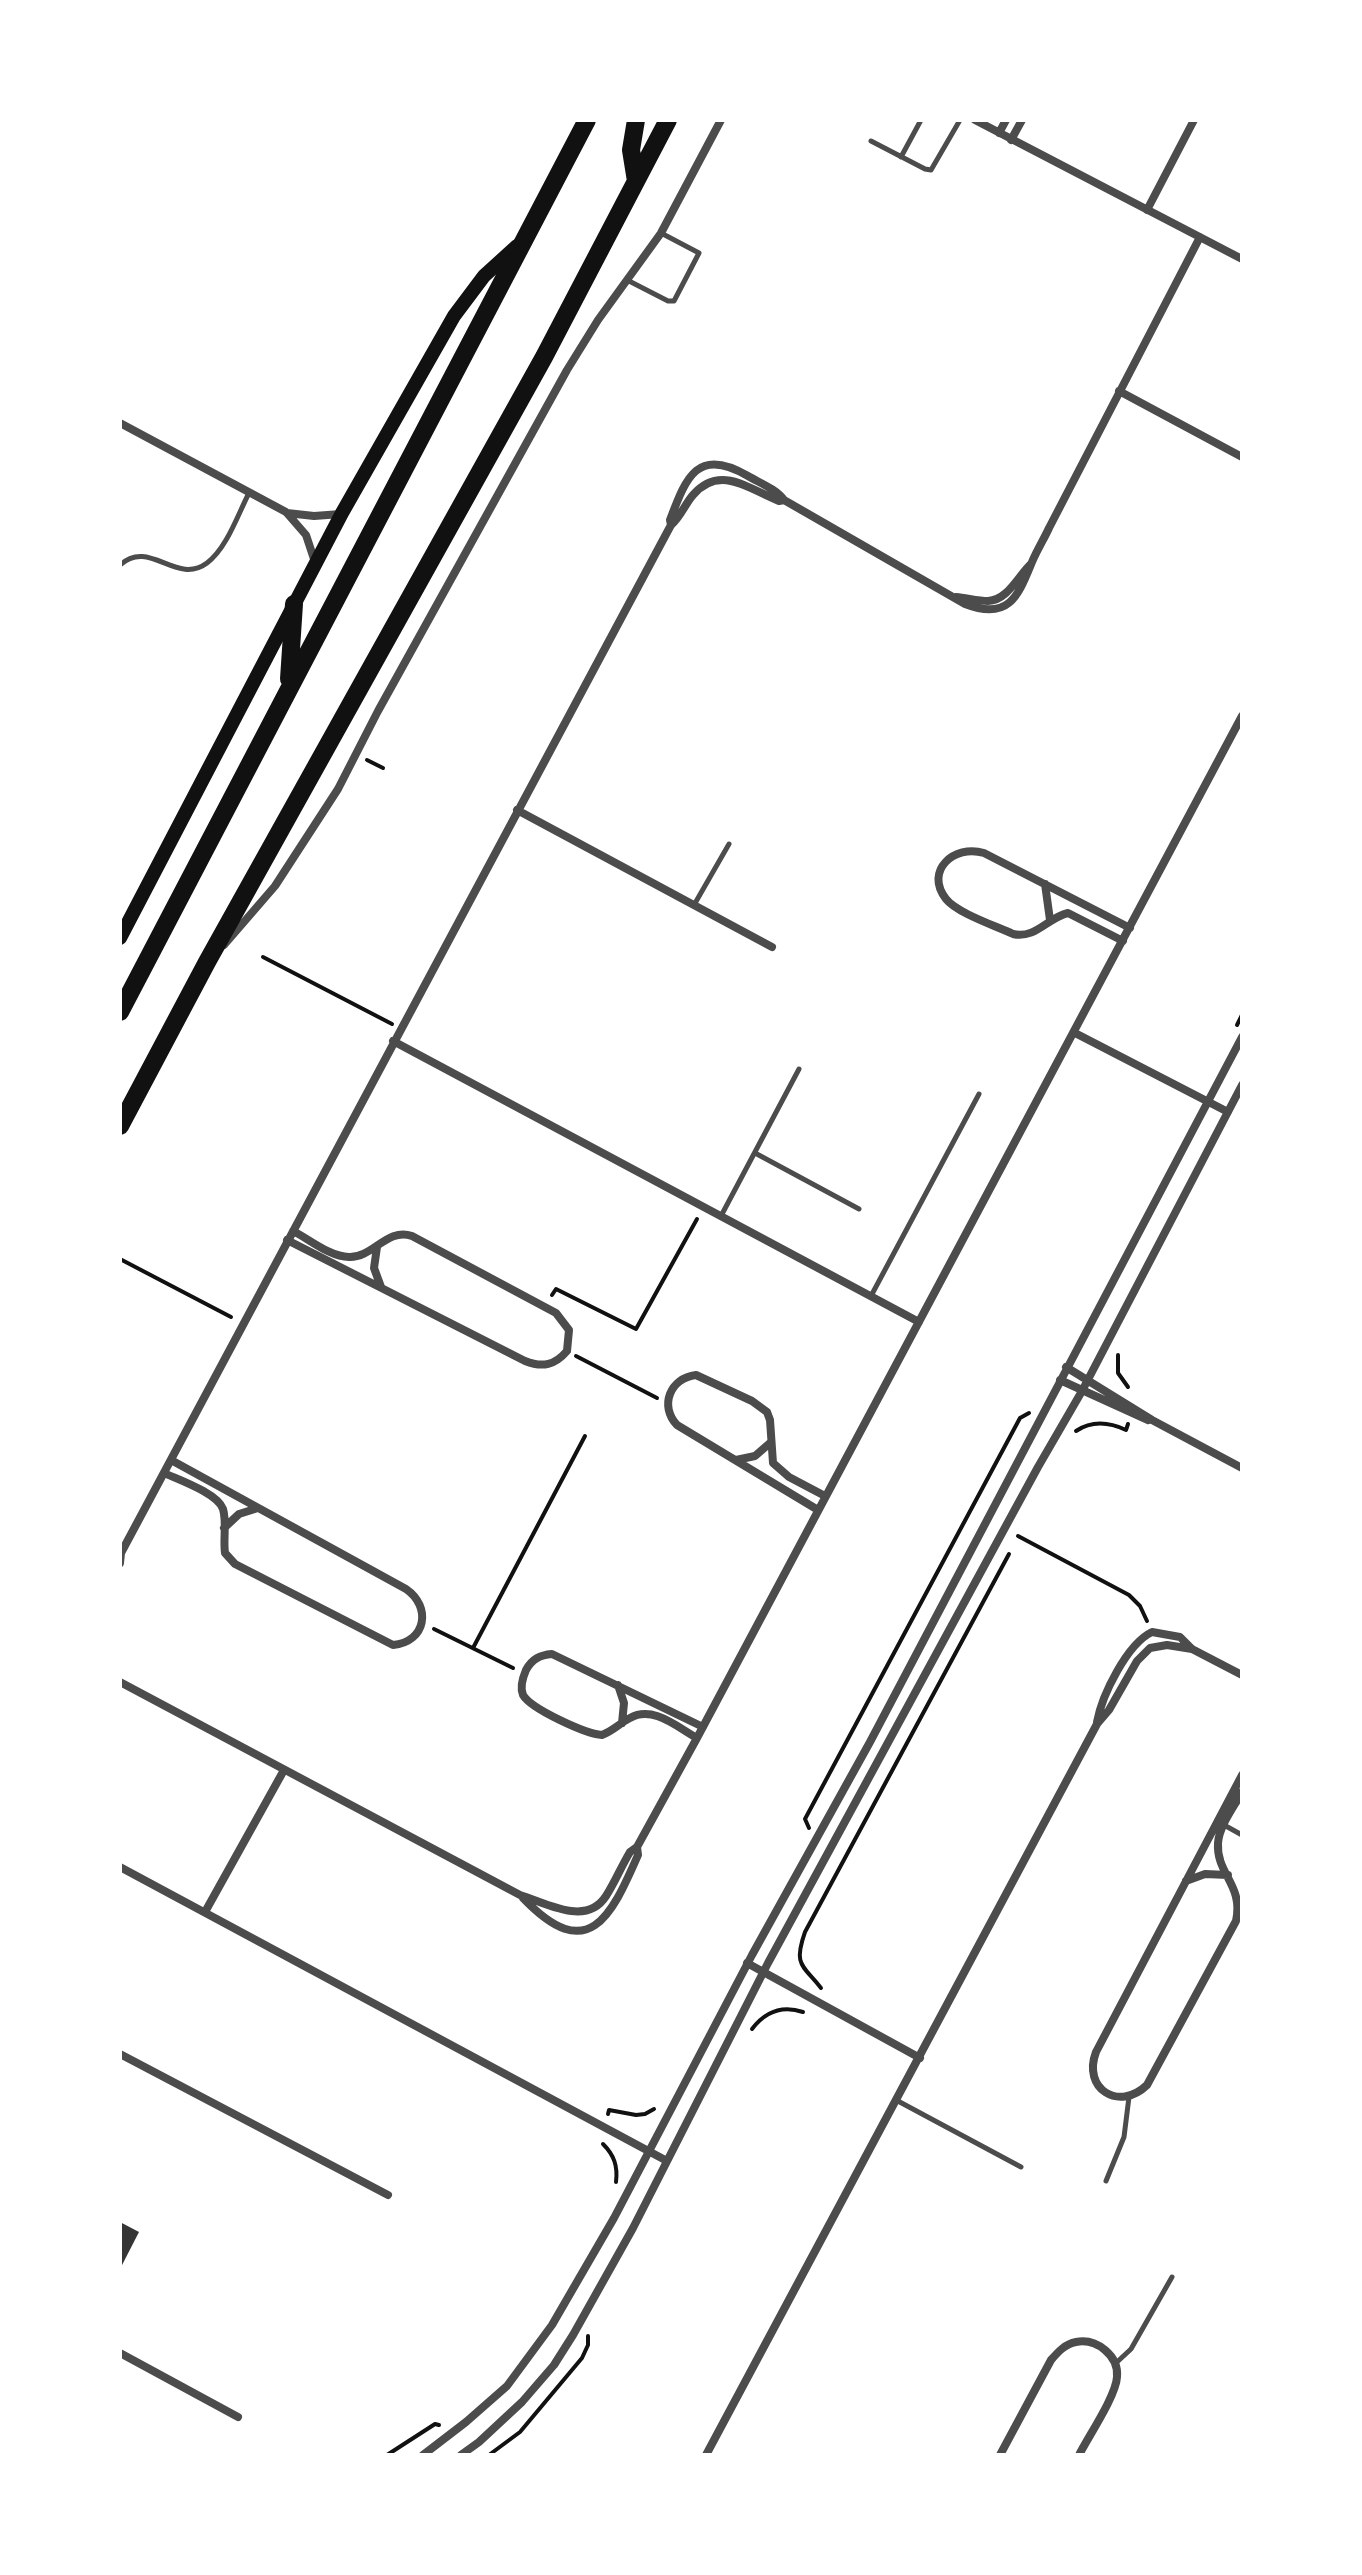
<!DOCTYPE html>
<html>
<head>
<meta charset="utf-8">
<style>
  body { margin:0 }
  #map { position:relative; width:1362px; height:2575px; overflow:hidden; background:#fff; font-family:"Fira Sans Condensed",sans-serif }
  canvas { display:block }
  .frame { position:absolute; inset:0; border:122px solid #fff; pointer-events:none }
</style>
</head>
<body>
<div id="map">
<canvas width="1362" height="2575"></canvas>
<div class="frame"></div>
</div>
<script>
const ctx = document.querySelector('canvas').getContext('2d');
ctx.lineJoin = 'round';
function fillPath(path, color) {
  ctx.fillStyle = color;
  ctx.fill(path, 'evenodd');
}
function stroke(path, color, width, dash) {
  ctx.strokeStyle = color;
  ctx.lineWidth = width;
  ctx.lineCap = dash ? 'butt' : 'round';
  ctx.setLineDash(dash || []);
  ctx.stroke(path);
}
fillPath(new Path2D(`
  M 120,2222 L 139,2232 L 120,2269 Z`), '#353535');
stroke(new Path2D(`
  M 367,760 L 383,768
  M 263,957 L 392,1024
  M 1237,1025 L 1242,1015
  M 120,1259 L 231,1317
  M 552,1295 L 556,1289 L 636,1329 L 697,1219
  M 1118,1355 L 1118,1373 L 1128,1387
  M 576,1356 L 657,1398
  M 1076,1431 C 1091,1421 1109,1422 1126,1430 L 1128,1424
  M 1018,1536 L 1129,1595 L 1140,1606 L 1147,1621
  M 434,1629 L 513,1668
  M 473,1648 L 585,1436
  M 809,1828 L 805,1819 L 1020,1418 L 1029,1413
  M 821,1988 C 803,1965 793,1966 805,1932 L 1009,1554
  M 752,2029 C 765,2012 782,2005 803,2012
  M 608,2114 L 609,2110 L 636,2115 L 645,2114 L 654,2109
  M 603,2144 C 614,2155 618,2166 616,2182
  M 387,2455 L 435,2424 L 439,2425
  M 489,2455 L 520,2432 L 582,2358 L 588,2345 L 588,2336`), '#111', 4);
stroke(new Path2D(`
  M 871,141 L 925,169 L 931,170 L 960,120
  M 901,157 L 921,120
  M 629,281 L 668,301 L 674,301 L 699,253 L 661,233
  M 120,565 C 150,538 176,586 207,563 C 227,548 238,514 249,493
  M 694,905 L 729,844
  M 755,1153 L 859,1209
  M 721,1216 L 799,1069
  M 871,1296 L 979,1094
  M 1224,1825 L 1242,1835
  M 896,2100 L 1021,2167
  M 1106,2181 L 1124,2137 L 1129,2097
  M 1116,2363 L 1131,2349 L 1172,2277`), '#4c4c4c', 5);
stroke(new Path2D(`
  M 975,120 L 1242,259
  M 999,133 L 1006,120
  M 1011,140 L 1022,120
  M 1147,210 L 1194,120
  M 1119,391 L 1242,457
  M 120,423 L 286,512 L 306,535 L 315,562
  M 287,513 L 314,516 L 341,514
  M 671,525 L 670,520 C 686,478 697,446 748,476 C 760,483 776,489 784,500 L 965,604 C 1009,621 1018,596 1032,562 C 1037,550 1044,539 1049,528 L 1200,237
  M 956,597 C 967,598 978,601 988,601 C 1008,600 1018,576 1031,564
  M 517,810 L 772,947
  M 1045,884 L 1050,920
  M 1123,941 L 1068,913 C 1047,918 1036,939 1013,934 C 996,926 957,913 946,899 C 924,871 954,844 984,853 L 1130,928
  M 224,945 L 275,886 L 338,789 L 378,711 L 567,370 L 598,320 L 661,233 L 721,120
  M 1075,1033 L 1228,1112
  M 393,1041 L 919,1322
  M 287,1240 L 525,1361 C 543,1368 555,1365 567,1351 L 569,1330 L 556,1313 L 412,1236 C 387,1227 373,1258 349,1257 C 330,1257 309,1239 293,1231
  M 377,1247 L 374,1268 L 381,1287
  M 1066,1367 L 1152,1420 L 1242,1468
  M 1060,1380 L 1148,1420
  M 736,1460 L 755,1456 L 770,1443
  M 164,1473 C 179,1480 217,1493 223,1509 C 227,1522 223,1539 225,1553 L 235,1564 L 393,1645 C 426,1642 432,1607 406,1589 L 171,1460
  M 818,1510 L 677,1425 C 659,1406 670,1378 696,1375 L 752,1401 L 767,1412 L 770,1420 L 773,1463 L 789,1477 L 825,1496
  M 224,1528 L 239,1514 L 258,1508
  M 120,1563 L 121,1553 L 671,525 C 680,518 685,504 693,495 C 720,464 749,489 779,501 L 784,500
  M 120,1682 L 520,1895 C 547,1903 586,1927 606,1896 C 615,1882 621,1867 630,1852 L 637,1847 L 697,1738 L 1242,716
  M 618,1685 L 624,1703 L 622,1723
  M 1097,1722 C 1102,1695 1127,1644 1152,1632 L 1180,1637 L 1192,1649 L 1242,1675
  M 697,1738 C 677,1727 653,1705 630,1718 C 620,1723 613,1731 602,1735 C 586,1734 531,1709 523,1695 C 520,1688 523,1677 526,1670 C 532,1659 540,1655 552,1654 L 703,1727
  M 1242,1775 L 1096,2052 C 1082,2089 1119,2112 1147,2085 L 1236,1921 C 1244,1885 1216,1874 1218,1843 C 1219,1826 1234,1807 1242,1792
  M 120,1867 L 667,2161
  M 1186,1881 L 1205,1874 L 1228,1875
  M 523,1898 C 588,1966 611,1917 638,1855 L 637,1847
  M 205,1912 L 284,1770
  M 747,1963 L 920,2058
  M 120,2054 L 388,2195
  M 120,2353 L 238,2417
  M 423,2455 L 466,2422 L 507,2386 L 552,2325 L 614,2218 L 752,1955 L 870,1742 L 1242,1037
  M 461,2455 L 479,2442 L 522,2402 L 554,2365 L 573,2335 L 633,2228 L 768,1963 L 1038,1467 L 1082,1391 L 1242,1085
  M 706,2455 L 1097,1724 L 1109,1710 L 1137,1661 L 1150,1648 L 1167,1645 L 1192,1649
  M 1000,2455 L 1051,2360 C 1058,2352 1065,2344 1076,2342 C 1097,2338 1119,2356 1117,2377 C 1116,2396 1088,2437 1079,2455`), '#4c4c4c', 8);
stroke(new Path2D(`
  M 120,938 L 342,513 L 454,316 L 484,276 L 517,246`), '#111', 14);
stroke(new Path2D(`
  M 636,181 L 631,150 L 636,120
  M 289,679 L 294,604
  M 120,1012 L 587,120
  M 120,1126 L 207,962 L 544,357 L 668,120`), '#111', 18);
</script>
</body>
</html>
